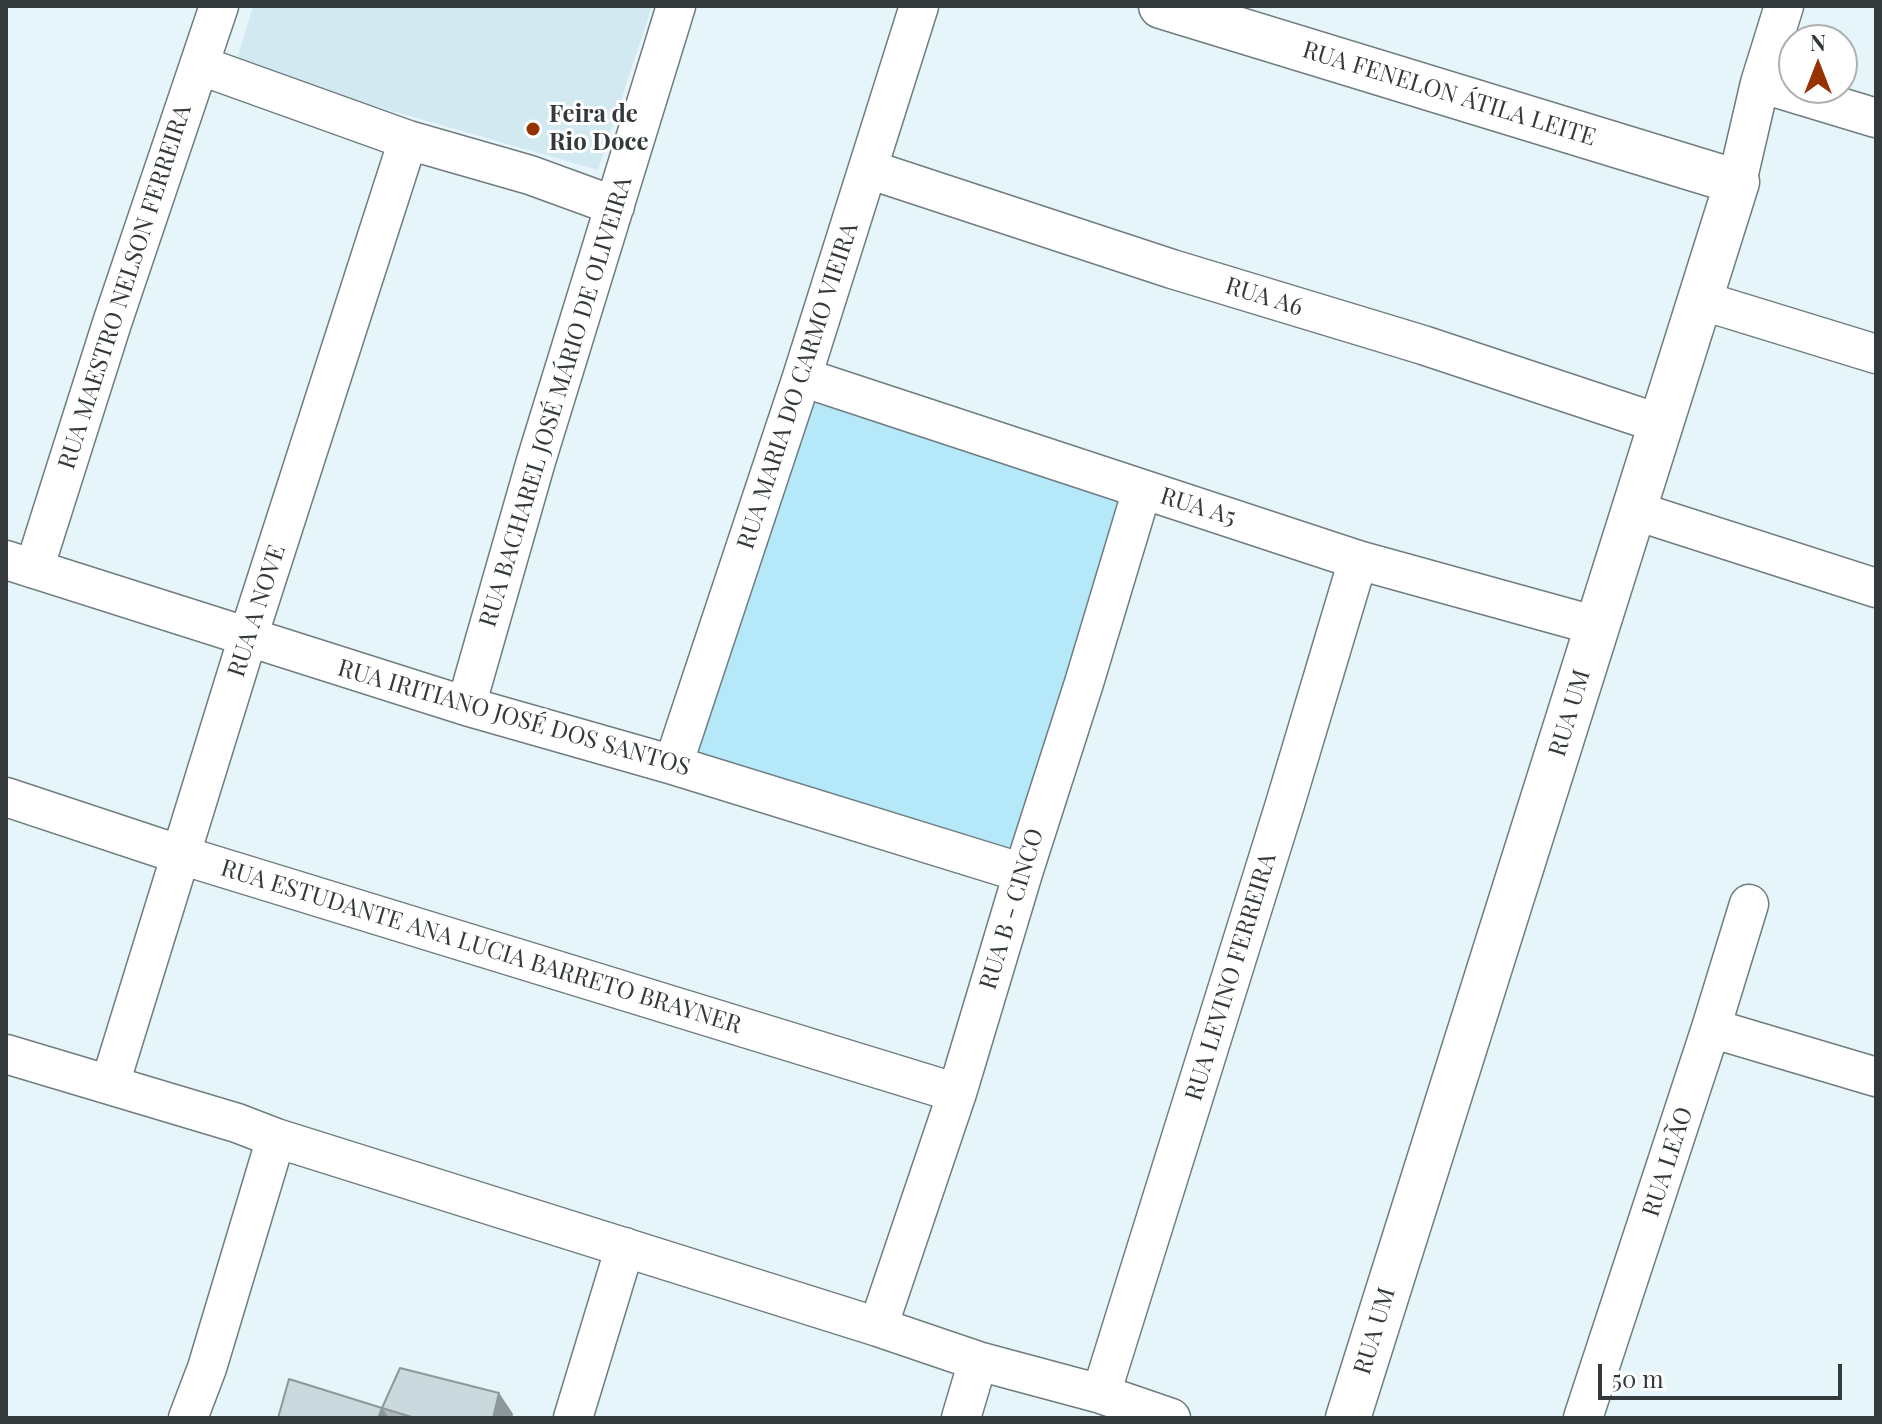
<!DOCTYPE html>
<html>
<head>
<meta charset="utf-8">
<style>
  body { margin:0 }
  #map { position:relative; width:1882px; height:1424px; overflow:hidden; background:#e6f5f9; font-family:"Playfair Display",serif }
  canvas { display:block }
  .frame { position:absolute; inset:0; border:8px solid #343a3c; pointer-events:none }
  .north { position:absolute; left:1778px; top:24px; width:80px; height:80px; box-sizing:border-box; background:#fff; border:2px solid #aeb0b1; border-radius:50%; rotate:0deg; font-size:22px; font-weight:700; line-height:32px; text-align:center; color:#343a3c }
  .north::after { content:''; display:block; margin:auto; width:28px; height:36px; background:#973202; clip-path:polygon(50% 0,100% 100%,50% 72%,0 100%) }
  .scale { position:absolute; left:1598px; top:1364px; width:244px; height:36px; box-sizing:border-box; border:4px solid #343a3c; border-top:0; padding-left:10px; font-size:24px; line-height:28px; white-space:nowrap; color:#343a3c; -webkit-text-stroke:6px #fff; paint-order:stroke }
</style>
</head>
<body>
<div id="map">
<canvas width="1882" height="1424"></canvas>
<div class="frame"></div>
<div class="north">N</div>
<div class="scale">50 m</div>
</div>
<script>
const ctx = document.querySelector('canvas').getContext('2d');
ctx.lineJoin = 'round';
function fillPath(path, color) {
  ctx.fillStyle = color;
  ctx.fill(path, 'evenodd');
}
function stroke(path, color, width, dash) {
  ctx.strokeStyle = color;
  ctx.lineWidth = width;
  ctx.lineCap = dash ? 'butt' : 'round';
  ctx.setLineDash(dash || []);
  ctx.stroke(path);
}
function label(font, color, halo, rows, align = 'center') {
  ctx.font = font + ' "Playfair Display",serif';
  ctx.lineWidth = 6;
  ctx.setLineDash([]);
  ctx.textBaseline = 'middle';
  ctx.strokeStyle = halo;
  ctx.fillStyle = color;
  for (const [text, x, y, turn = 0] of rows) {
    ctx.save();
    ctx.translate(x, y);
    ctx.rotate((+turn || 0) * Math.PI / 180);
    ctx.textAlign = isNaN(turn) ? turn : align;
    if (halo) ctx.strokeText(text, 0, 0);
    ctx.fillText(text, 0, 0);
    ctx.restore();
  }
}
fillPath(new Path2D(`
  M 253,6 L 652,6 L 598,170 L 235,66 Z`), '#d3e9f1');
fillPath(new Path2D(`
  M 805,387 L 1129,486 L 1015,854 L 691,755 Z`), '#b5e8f9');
const minor = new Path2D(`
  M 199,65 L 408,140 L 530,175 L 615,206
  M 1760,83 L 1876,118
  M 868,169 L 1172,269 L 1423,345 L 1661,424
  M 1737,182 L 1760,83 L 1784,6
  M 1700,300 L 1876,354
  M 802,377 L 1358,560 L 1597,626
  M 1633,510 L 1876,588
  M 6,560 L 466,706 L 673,765 L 1023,873
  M 34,569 L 112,323 L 219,6
  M 466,706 L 536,461 L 676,6
  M 673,765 L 802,377 L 919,6
  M 6,797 L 181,855 L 957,1093
  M 1711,1028 L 1876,1077
  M 6,1054 L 237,1123 L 276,1138 L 878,1327 L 978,1361 L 1101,1394 L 1171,1418
  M 110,1084 L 248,637 L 408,140
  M 878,1327 L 957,1093 L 1023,873 L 1084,683 L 1142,490
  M 1101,1394 L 1285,804 L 1358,560
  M 188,1418 L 207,1368 L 276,1138
  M 573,1418 L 625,1247
  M 961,1418 L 978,1361
  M 1583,1418 L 1711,1028 L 1749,904`);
const tertiary = new Path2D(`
  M 1161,6 L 1737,182 L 1348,1418`);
stroke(minor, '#6f7c80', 41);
stroke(tertiary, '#6f7c80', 47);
stroke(minor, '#fff', 38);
stroke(tertiary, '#fff', 44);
fillPath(new Path2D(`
  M 499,1393 L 513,1414 L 512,1418 L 278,1418 L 382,1408 Z`), '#aebbbe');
fillPath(new Path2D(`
  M 499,1393 L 513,1414 L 512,1418 L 493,1418 Z
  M 382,1408 L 389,1418 L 378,1418 Z`), '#8d989b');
const building = new Path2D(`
  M 400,1368 L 499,1393 L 493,1418 L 415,1418 L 382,1408 Z
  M 289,1379 L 382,1408 L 378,1418 L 278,1418 Z`);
fillPath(building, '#cad9dd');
stroke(building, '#8d989b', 2);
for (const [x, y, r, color] of [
  [533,129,8,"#973202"]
]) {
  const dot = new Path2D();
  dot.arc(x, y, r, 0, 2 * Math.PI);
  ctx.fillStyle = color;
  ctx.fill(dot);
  stroke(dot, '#fff', 3);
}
label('24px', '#343a3c', '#fff', [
  ["RUA FENELON ÁTILA LEITE",1449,94,17],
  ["RUA MAESTRO NELSON FERREIRA",125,287,-72],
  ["RUA A6",1264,297,17],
  ["RUA MARIA DO CARMO VIEIRA",798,386,-72],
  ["RUA BACHAREL JOSÉ MÁRIO DE OLIVEIRA",556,402,-73],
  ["RUA A5",1198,507,17],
  ["RUA A NOVE",257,611,-72],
  ["RUA UM",1570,713,-73],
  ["RUA IRITIANO JOSÉ DOS SANTOS",514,718,16],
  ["RUA B - CINCO",1012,909,-73],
  ["RUA ESTUDANTE ANA LUCIA BARRETO BRAYNER",481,947,17],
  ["RUA LEVINO FERREIRA",1231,977,-73],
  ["RUA LEÃO",1668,1162,-72],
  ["RUA UM",1375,1331,-73]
]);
label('bold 24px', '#343a3c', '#fff', [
  ["Feira de",549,115],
  ["Rio Doce",549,143]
], 'left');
</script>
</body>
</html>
